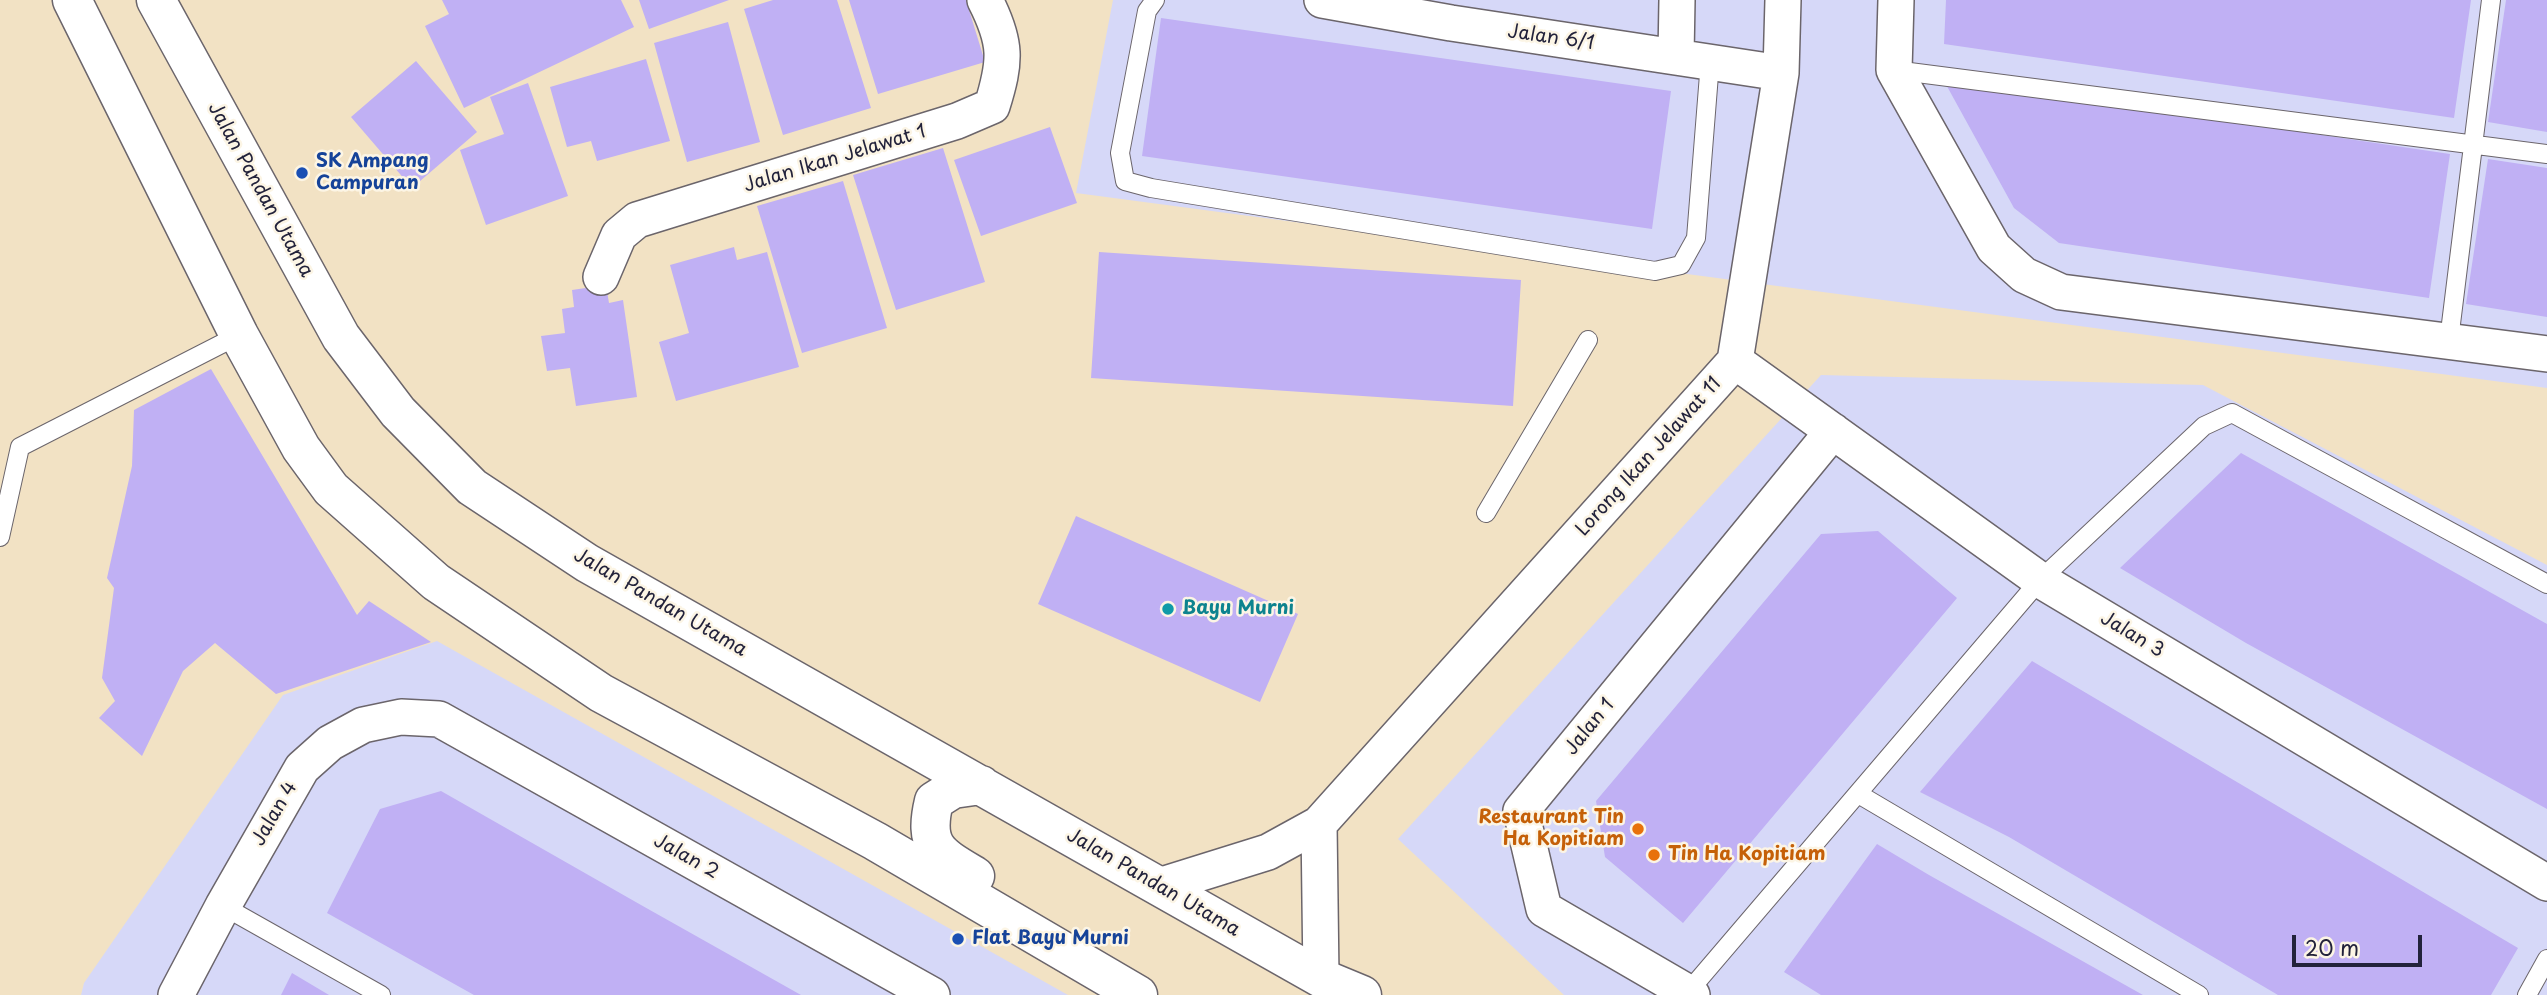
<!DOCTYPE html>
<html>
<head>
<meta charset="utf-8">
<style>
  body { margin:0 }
  #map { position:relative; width:2547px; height:995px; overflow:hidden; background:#f2e2c4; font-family:"Playpen Sans",sans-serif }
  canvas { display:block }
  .scale { position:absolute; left:2292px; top:935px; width:130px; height:32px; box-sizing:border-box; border:4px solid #22223b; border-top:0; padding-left:9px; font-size:21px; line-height:24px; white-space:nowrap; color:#22223b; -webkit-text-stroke:5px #fcf5e5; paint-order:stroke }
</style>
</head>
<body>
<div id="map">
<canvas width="2547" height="995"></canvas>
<div class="scale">20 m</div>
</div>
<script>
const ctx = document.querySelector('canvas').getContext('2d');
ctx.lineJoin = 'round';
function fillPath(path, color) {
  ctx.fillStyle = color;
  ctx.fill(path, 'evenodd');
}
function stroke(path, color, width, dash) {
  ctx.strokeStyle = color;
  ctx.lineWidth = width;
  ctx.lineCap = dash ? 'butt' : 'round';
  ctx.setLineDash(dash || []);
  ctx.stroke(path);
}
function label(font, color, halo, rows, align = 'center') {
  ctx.font = font + ' "Playpen Sans",sans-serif';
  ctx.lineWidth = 5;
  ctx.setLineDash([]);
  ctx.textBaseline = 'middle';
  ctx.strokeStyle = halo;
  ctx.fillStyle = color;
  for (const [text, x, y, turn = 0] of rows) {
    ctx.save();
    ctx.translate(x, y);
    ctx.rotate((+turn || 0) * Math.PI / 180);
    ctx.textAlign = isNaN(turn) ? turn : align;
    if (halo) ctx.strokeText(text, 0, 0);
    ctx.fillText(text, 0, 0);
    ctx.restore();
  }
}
fillPath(new Path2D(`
  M 1113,0 L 2547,0 L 2547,388 L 1076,193 Z
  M 1821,375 L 2203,385 L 2547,565 L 2547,995 L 1564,995 L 1398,839 Z
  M 437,641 L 1068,995 L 81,995 L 84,983 L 283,695 Z`), '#d6d8f8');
fillPath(new Path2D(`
  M 442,0 L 621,0 L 634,27 L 464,108 L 425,26 L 449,14 Z
  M 639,0 L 729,0 L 649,29 Z
  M 773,0 L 837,0 L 871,108 L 783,135 L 744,9 Z
  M 849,0 L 966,0 L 985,62 L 878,94 Z
  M 1946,0 L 2471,0 L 2454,118 L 1944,44 Z
  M 2506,0 L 2547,0 L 2547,132 L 2488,122 Z
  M 1161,18 L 1671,91 L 1652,229 L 1142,156 Z
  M 728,22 L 760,142 L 687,162 L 654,43 Z
  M 646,59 L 670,141 L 597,161 L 591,141 L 567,147 L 550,87 Z
  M 416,61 L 477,132 L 412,188 L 351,117 Z
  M 1943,79 L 2450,154 L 2429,298 L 2059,243 L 2014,208 Z
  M 528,83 L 568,196 L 486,225 L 460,150 L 504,134 L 490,97 Z
  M 1050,127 L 1077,203 L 981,236 L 954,160 Z
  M 943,148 L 985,282 L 896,310 L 853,175 Z
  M 2488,159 L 2547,168 L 2547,317 L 2466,304 Z
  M 843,181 L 887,328 L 802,353 L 757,206 Z
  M 734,247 L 737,260 L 767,252 L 799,367 L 676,401 L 659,342 L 689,333 L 670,265 Z
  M 1099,252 L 1521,280 L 1513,406 L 1091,378 Z
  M 606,285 L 609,303 L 623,300 L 637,397 L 576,406 L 570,368 L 547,371 L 541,336 L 565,333 L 562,309 L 574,307 L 572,290 Z
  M 211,369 L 357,615 L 369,601 L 431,642 L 276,694 L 215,643 L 183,671 L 142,756 L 99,718 L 115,701 L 102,678 L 114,588 L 107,578 L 132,466 L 134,410 Z
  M 2241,453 L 2547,624 L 2547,809 L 2246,643 L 2120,568 Z
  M 1076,516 L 1298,614 L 1260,702 L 1038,604 Z
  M 1878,531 L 1957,598 L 1683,923 L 1605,857 L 1596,801 L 1821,534 Z
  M 2032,661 L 2518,948 L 2491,995 L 2278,995 L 2009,837 L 1920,792 Z
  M 441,791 L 641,905 L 801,995 L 474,995 L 327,913 L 380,809 Z
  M 1877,844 L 1929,875 L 2143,995 L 1821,995 L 1784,972 Z
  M 292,973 L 329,995 L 281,995 Z`), '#c0b0f4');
const lane = new Path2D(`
  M 1155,0 L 1147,11 L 1120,153 L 1125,181 L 1151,188 L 1655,271 L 1681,265 L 1696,238 L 1710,62
  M 1894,70 L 2547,154
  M 2449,340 L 2491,0
  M 1486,513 L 1588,340
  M 0,537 L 20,447 L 239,335
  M 1860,795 L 2199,995
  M 223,906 L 381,995
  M 1688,992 L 2040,580 L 2204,426 L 2232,413 L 2547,584
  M 2527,995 L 2547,959`);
const street = new Path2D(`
  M 1322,0 L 1451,23 L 1781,73
  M 1896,0 L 1894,70 L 1994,248 L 2024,275 L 2061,292 L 2547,354
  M 1676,56 L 1677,0
  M 601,277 L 619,235 L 637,220 L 957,121 L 992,106 C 1006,61 1007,43 985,0
  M 1735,361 L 2040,580 L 2547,883
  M 1319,824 L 1321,978
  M 1159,886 L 1268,852 L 1319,824 L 1735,361 L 1781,73 L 1783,0
  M 176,995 L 223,906 L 302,768 L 330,743 L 363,725 L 401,717 L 439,719 L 932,995
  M 1692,995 L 1544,909 L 1521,811 L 1833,431`);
const secondary = new Path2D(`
  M 72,0 L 239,335 L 301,448 L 331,489 L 436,582 L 601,693 L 875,841 L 1138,995
  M 156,0 L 341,337 L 398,412 L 472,487 L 587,563 L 1321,978 L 1362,995
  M 975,876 C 938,854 923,847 934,801 L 953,789 L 981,785`);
stroke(lane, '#6b656b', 20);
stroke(street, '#6b656b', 38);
stroke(secondary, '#6b656b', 41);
stroke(lane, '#fff', 18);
stroke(street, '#fff', 35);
stroke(secondary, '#fff', 38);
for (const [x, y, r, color] of [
  [302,173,7,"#1a4fb4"],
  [1168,609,7,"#0f9aa8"],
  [1638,829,7,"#e8710a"],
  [1654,855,7,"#e8710a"],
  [958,939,7,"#1a4fb4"]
]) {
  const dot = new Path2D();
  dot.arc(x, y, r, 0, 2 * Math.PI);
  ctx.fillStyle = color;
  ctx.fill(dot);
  stroke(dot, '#fcf5e5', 2.5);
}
label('19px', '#22223b', '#fcf5e5', [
  ["Jalan 6/1",1551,38,8],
  ["Jalan Ikan Jelawat 1",835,159,-17],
  ["Jalan Pandan Utama",260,190,61],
  ["Lorong Ikan Jelawat 11",1649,457,-48],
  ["Jalan Pandan Utama",660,603,30],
  ["Jalan 3",2132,635,31],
  ["Jalan 1",1590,727,-51],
  ["Jalan 4",275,814,-60],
  ["Jalan 2",686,857,29],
  ["Jalan Pandan Utama",1153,883,30]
]);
label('bold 19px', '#164399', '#fcf5e5', [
  ["SK Ampang",316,162],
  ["Campuran",316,184],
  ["Flat Bayu Murni",972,939]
], 'left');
label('bold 19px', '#0d838f', '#fcf5e5', [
  ["Bayu Murni",1182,609]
], 'left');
label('bold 19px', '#c56008', '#fcf5e5', [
  ["Restaurant Tin",1624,818],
  ["Ha Kopitiam",1624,840],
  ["Tin Ha Kopitiam",1668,855,"left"]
], 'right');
</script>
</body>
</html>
